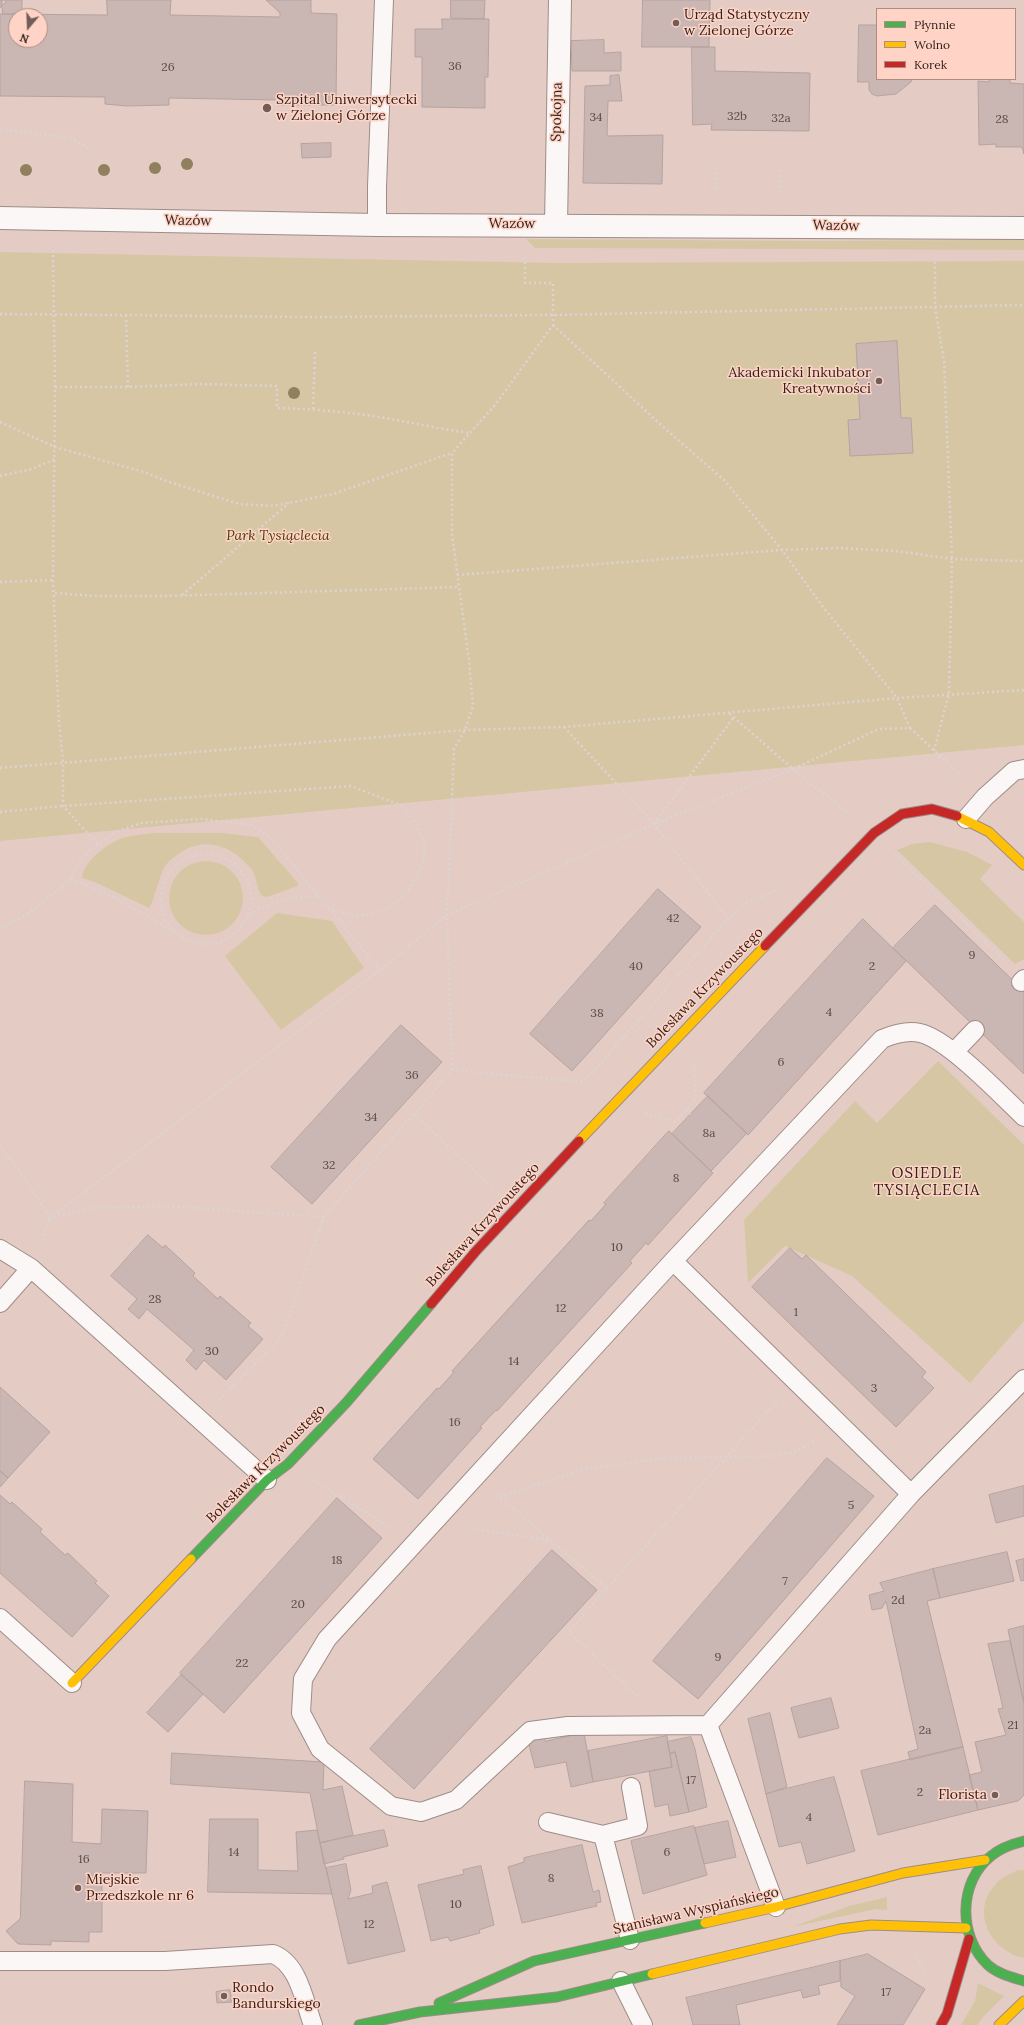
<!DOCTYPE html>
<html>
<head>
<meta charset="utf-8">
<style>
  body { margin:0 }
  #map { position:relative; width:1024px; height:2025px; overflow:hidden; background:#e4ccc5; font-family:Lora,serif }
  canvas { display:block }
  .legend { position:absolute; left:876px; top:8px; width:140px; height:72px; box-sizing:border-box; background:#ffd3c5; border:1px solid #ad8d82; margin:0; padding:5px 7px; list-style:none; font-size:12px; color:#33231d }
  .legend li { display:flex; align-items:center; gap:8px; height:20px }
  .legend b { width:20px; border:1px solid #ad8d82 }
  .north { position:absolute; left:8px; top:8px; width:40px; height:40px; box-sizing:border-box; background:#ffd3c5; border:1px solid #ad8d82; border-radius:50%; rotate:199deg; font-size:11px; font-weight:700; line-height:16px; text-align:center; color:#33231d }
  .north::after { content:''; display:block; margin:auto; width:14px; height:18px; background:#715e58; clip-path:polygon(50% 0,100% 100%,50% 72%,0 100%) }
</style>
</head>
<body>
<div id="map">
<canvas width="1024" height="2025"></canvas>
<ul class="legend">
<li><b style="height:5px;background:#4caf50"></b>Płynnie</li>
<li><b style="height:5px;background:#ffc107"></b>Wolno</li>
<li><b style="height:5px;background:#c62828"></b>Korek</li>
</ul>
<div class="north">N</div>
</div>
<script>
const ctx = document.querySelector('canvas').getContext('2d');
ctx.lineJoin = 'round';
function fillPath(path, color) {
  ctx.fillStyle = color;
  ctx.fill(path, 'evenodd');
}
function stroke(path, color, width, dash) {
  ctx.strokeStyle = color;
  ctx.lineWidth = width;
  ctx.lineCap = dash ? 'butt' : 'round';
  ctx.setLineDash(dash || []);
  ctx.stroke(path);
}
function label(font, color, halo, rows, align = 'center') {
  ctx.font = font + ' Lora,serif';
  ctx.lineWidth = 3;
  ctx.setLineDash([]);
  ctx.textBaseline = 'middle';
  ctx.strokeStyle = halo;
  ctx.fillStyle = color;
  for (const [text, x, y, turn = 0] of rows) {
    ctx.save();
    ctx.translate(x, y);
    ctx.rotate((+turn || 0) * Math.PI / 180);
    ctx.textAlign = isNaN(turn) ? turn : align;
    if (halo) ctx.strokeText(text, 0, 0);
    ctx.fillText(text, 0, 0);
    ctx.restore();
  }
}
fillPath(new Path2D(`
  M 1024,237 L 1024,250 L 554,248 L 535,248 L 526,239 L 820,241 L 990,240 Z
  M 0,252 L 556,263 L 1024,261 L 1024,745 L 0,841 Z
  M 154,833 L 220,833 L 258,837 L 298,883 L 297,886 L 267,897 L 262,896 C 256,888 257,878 252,870 C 234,847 206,835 180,853 C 174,857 167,862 164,868 C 159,877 153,904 149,908 L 95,882 L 82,878 C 82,862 111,840 126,837 C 135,835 145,834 154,833 Z
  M 930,842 L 967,852 L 992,865 L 980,879 L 1024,922 L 1024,959 L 1015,964 L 897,850 L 912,844 Z
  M169 898a37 37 0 1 1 74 0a37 37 0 1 1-74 0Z
  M 277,913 L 332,921 L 364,968 L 281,1030 L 225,956 Z
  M 938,1061 L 1024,1145 L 1024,1321 L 970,1383 L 852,1276 L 785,1246 L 748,1283 L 744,1220 L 855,1101 L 877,1123 Z
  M 1018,1870 L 1024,1870 L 1024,1958 C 991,1951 970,1913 995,1885 C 1001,1877 1010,1874 1018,1870 Z
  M 887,1897 L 887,1910 L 876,1909 L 792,1927 L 849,1906 Z
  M 978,1983 L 1004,1996 L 985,2015 L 977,2025 L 961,2025 L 975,2001 Z`), '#d7c6a3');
const building = new Path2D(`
  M 0,0 L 7,0 L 0,8 Z
  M 2,0 L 22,0 L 22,14 L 3,14 Z
  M 107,0 L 171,0 L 170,15 L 280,17 L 280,13 L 266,0 L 311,0 L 311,13 L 337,14 L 336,105 L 277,105 L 277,100 L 169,98 L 169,105 L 127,106 L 105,104 L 105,97 L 0,96 L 0,14 L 107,15 ZM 16,16 L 40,16 L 40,40 L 16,40 Z
  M 451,0 L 485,0 L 484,19 L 451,18 Z
  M 643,0 L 710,0 L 709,47 L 642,47 Z
  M 442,19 L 489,19 L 488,77 L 485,77 L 485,108 L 422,107 L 422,57 L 415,57 L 415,29 L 442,29 Z
  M 859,25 L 877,25 L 877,79 L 912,79 L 911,82 L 896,94 L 877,96 L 872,94 L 869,90 L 869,82 L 858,82 Z
  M 604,40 L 604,53 L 621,52 L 621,71 L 572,71 L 571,41 Z
  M 692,47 L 715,47 L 715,71 L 810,73 L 809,131 L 711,130 L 712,124 L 693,125 Z
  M 619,75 L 622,101 L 608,101 L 607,136 L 663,135 L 662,184 L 583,183 L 585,86 L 610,85 L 610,76 Z
  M 989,79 L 1010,79 L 1010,83 L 1024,84 L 1024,154 L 1022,147 L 996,147 L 996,144 L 979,145 L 978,81 L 989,82 Z
  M 331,143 L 331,157 L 302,158 L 301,144 Z
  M 897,341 L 901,418 L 911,418 L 913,453 L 850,456 L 848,420 L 860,419 L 856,344 Z
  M 658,889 L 701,927 L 572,1071 L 530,1034 Z
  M 935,905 L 1024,991 L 1024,1074 L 893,948 Z
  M 863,919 L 906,961 L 748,1135 L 704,1093 Z
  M 401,1025 L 442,1062 L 312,1204 L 271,1167 Z
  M 708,1096 L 747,1133 L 711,1171 L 672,1134 Z
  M 669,1131 L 713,1173 L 648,1245 L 646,1243 L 630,1261 L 632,1263 L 497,1411 L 496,1410 L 480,1427 L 482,1428 L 418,1499 L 373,1459 L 437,1388 L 439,1389 L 454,1372 L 452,1371 L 589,1220 L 591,1221 L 606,1204 L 604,1203 Z
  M 148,1235 L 163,1248 L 165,1245 L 195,1273 L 193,1276 L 218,1299 L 220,1296 L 251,1323 L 248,1326 L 263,1339 L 226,1380 L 204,1360 L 196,1370 L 186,1360 L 194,1350 L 147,1309 L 139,1319 L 128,1309 L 137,1299 L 111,1276 Z
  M 790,1248 L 802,1259 L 806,1255 L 926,1372 L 922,1377 L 934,1388 L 896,1427 L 752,1287 Z
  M 0,1387 L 50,1432 L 8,1478 L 0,1471 Z
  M 827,1458 L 874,1496 L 698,1699 L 653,1661 Z
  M 0,1471 L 8,1478 L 0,1487 Z
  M 1024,1486 L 1024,1516 L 996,1523 L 989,1495 Z
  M 0,1495 L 10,1504 L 12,1502 L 42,1529 L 40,1532 L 65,1555 L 68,1553 L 97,1581 L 95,1583 L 109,1596 L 72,1637 L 0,1573 Z
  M 337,1498 L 382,1538 L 224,1713 L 180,1673 Z
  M 552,1550 L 597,1590 L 414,1789 L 370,1749 Z
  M 1007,1552 L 1014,1581 L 940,1598 L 933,1569 Z
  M 1024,1559 L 1024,1580 L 1021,1581 L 1016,1561 Z
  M 933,1569 L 940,1598 L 927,1601 L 963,1747 L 910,1760 L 908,1752 L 918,1749 L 886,1601 L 882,1608 L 872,1610 L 869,1595 L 884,1591 L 880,1583 Z
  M 1024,1626 L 1024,1703 L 1008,1630 Z
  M 1010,1641 L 1024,1703 L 1024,1795 L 1018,1801 L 978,1810 L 969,1775 L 982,1772 L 975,1742 L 1006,1735 L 998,1709 L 1003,1708 L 988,1644 Z
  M 181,1675 L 203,1694 L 168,1732 L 147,1713 Z
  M 831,1698 L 839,1728 L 799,1738 L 791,1708 Z
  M 770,1713 L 787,1787 L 766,1794 L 748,1719 Z
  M 584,1733 L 593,1782 L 571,1787 L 566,1762 L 535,1768 L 528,1741 L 544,1738 L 545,1741 Z
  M 667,1736 L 672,1767 L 593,1782 L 588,1751 Z
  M 691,1737 L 695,1749 L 707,1807 L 689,1812 L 675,1752 L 670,1754 L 667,1742 Z
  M 963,1747 L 978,1810 L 878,1835 L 861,1771 Z
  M 675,1752 L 689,1812 L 670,1816 L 668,1804 L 655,1807 L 649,1771 L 672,1767 L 670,1754 Z
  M 172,1753 L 324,1762 L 323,1790 L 342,1786 L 353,1835 L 320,1843 L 310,1793 L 171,1784 Z
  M 834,1777 L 855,1851 L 807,1864 L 801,1842 L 779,1847 L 766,1794 Z
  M 25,1781 L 73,1784 L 72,1842 L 101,1844 L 102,1809 L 148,1811 L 146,1873 L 102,1873 L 102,1932 L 89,1932 L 89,1942 L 51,1941 L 51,1945 L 18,1944 L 6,1931 L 20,1919 Z
  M 210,1819 L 258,1819 L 258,1870 L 298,1871 L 296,1832 L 317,1830 L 332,1894 L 208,1892 Z
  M 728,1821 L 736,1857 L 704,1864 L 695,1828 Z
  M 694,1826 L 707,1875 L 643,1894 L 631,1841 Z
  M 384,1830 L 388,1846 L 343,1857 L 344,1859 L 324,1864 L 320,1843 Z
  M 582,1845 L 593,1892 L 599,1890 L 601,1902 L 596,1903 L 597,1906 L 522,1923 L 508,1867 L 524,1862 L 524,1858 Z
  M 346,1864 L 351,1890 L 348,1899 L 373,1893 L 372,1886 L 387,1882 L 405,1951 L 348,1964 L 326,1868 Z
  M 481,1866 L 494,1925 L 479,1930 L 480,1933 L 450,1941 L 448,1937 L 431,1941 L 418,1885 L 464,1874 L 463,1870 Z
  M 868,1954 L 925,1989 L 903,2025 L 837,2025 L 855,1996 L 841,1987 L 840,1961 Z
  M 840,1961 L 840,1981 L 818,1986 L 820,1994 L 803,1998 L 801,1990 L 736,2005 L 740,2025 L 693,2025 L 686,1998 Z
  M 230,1990 L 232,2002 L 217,2003 L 216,1992 Z`);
fillPath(building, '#cab7b3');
stroke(building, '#b5a3a0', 1);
const lane = new Path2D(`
  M 377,225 L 377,187 L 384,0
  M 966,819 L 985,797 L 1014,771 L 1024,769
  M 1021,982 L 1024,979
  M 954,1052 L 975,1030
  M 1024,1117 C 1002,1096 948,1039 920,1033 C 907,1030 894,1034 882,1039 L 673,1261 L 327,1639 L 303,1679 L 301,1713 L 320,1749 L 391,1806 L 421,1812 L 456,1800 L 530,1731 L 568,1726 L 708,1725 L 911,1494 L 1024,1379
  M 0,1249 L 31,1268 L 267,1480
  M 673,1261 L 911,1494
  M 0,1303 L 31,1268
  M 0,1618 L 72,1683
  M 708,1725 L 776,1907
  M 548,1822 L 603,1835
  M 630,1940 L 603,1835 L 638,1826 L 631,1787
  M 0,1961 L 165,1961 L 273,1954 C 299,1964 304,2001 313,2025
  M 621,1981 L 643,2025`);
const street = new Path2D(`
  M 0,218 L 377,225 L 1024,228
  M 556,225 L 560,0`);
const fast = new Path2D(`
  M 191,1559 L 267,1480 L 288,1464 L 346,1403 L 431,1304
  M 1024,1841 C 1012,1844 1000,1848 991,1856 C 958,1882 958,1937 988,1965 C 998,1974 1011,1977 1024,1981
  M 439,2003 L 534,1961 L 705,1923
  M 359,2025 L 420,2012 L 557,1997 L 652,1974`);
const slow = new Path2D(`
  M 957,816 L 989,832 L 1024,865
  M 579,1141 L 765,946
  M 72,1683 L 191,1559
  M 705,1923 L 776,1907 L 903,1873 L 985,1860
  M 652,1974 L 840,1929 L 871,1925 L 966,1928
  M 999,2025 L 1024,2001`);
const jam = new Path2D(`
  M 765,946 L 874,833 L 902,814 L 932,809 L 957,816
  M 431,1304 L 476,1251 L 579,1141
  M 941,2025 L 947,2014 L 969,1939`);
stroke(lane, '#9e8c87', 20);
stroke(street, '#9e8c87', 24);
stroke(fast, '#9e8c87', 11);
stroke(slow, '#9e8c87', 11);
stroke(jam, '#9e8c87', 11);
stroke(new Path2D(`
  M 0,129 L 72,138 L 89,149
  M 716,167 L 717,190
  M 780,192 L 781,169
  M 53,250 L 55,387 L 53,580 L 59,722 L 63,763 L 63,806 L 98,845
  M 0,314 L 316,317 L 553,315 L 1024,305
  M 126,315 L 128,387
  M 553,325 L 661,425 L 724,480 L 782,550 L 823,607 L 897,698 L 910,728 L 879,729 L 793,769 L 729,713
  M 55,387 L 128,387 L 201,384 L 277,386 L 277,408 C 313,409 350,412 385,418 C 413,423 441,429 469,433
  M 313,409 L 315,351
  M 0,422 L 55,447 L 144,472 L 169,482 L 239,504 L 273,506 L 333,494 L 452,453
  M 0,476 L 32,469 L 55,459
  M 457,575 L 782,550 L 840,548 L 896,551 L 952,559 L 1024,561
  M 0,582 L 53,580
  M 55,593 L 95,596 L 164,596 L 459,587
  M 182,595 L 289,503
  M 564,727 L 654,824 L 793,769 L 850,815
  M 910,728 L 965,779
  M 934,751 L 949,693 L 952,559 L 944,361 L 935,307 L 935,257
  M 0,768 L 465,730 L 564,727 L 897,698 L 1024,690
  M 0,812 L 63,806 L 351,786 L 403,806 L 417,824 L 425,846 L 422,866 L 410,888 L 393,905 L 373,914 L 353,916 L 331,909
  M 654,824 L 734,717
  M 895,854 L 1004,960
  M161 899a45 45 0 1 1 90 0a45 45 0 1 1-90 0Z
  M 249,915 C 275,900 290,897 320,896
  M 0,927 L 4,927 L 35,909 L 71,879
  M 175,932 L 108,894 L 71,879 L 75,868 L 90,850 L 116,832 L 141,823 L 202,819 L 252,825 L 271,838 L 380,970
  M 452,1070 L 447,915 L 454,749 L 465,730 L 473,706 L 469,661 L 452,534 L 452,453 L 495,405 L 553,325 L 553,283 L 525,283 L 525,256
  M 686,1110 L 690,1114
  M 645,1113 L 676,1122 L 696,1099 L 694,1063
  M 414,1114 L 494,1189
  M 0,1146 L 18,1169 L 50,1218 L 41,1243
  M 324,1217 L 168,1206 L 90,1208 L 50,1218 L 380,970 L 447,915 L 654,824 L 728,919
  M 219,1400 L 281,1338 L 324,1217 L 452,1070 L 584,1082 L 728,919 L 743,905 L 778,889
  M 314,1480 L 391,1528
  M 497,1495 L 607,1588 L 777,1401
  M 500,1497 L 580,1470 L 663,1458 L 775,1456 L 797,1451 L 816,1440
  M 467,1528 L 550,1540
  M 607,1588 L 569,1632 L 639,1698
  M 916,1957 L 927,1974`), '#dcd4d3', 2.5, [2, 3]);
stroke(lane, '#fbf7f6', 18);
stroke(street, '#fbf7f6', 22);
stroke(fast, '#4caf50', 9);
stroke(slow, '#ffc107', 9);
stroke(jam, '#c62828', 9);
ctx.fillStyle = '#90805e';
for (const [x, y] of [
  [187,164],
  [155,168],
  [26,170],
  [104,170],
  [294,393]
]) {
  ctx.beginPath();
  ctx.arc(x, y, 6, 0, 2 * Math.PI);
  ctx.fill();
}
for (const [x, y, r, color] of [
  [676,23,4,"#715e58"],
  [267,108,5,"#715e58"],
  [879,381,4,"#715e58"],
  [995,1795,4,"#715e58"],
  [78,1888,4,"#715e58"],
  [224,1996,4,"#715e58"]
]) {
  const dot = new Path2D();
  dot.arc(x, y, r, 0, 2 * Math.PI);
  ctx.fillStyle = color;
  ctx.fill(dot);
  stroke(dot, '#ffd3c5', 1.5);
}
label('12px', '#5a4a44', null, [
  ["36",455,67],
  ["26",168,68],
  ["32b",737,117],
  ["34",596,118],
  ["32a",781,119],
  ["28",1002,120],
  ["42",673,919],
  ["9",972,956],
  ["40",636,967],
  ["2",872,967],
  ["4",829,1013],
  ["38",597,1014],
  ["6",781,1063],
  ["36",412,1076],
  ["34",371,1118],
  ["8a",709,1134],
  ["32",329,1166],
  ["8",676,1179],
  ["10",617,1248],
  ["28",155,1300],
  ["12",561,1309],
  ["1",796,1313],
  ["30",212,1352],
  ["14",514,1362],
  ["3",874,1389],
  ["16",455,1423],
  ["5",851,1506],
  ["18",337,1561],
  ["7",785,1582],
  ["2d",898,1601],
  ["20",298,1605],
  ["9",718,1658],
  ["22",242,1664],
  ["21",1013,1726],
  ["2a",925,1731],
  ["17",691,1781],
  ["2",920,1793],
  ["4",809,1818],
  ["14",234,1853],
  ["6",667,1853],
  ["16",84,1860],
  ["8",551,1879],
  ["10",456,1905],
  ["12",369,1925],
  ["17",886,1993]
]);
label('14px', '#33231d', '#ffd3c5', [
  ["Urząd Statystyczny",684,15],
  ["w Zielonej Górze",684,31],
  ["Szpital Uniwersytecki",276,100],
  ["w Zielonej Górze",276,116],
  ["Akademicki Inkubator",871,373,"right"],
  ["Kreatywności",871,389,"right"],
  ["Florista",987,1795,"right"],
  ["Miejskie",86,1880],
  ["Przedszkole nr 6",86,1896],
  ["Rondo",232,1988],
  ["Bandurskiego",232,2004]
], 'left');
label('14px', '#33231d', '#ffd3c5', [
  ["Spokojna",557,112,-89],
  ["Wazów",188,221,1],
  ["Wazów",512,224],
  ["Wazów",836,226,1],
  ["Bolesława Krzywoustego",705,988,-46],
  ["Bolesława Krzywoustego",483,1225,-48],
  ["Bolesława Krzywoustego",266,1464,-45],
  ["Stanisława Wyspiańskiego",696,1911,-13]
]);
label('italic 14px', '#4b4209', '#ffd3c5', [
  ["Park Tysiąclecia",278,536]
]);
ctx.letterSpacing = '1px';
label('15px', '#33231d', '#ffd3c5', [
  ["OSIEDLE",927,1174],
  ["TYSIĄCLECIA",927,1191]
]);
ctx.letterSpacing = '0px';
</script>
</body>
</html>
